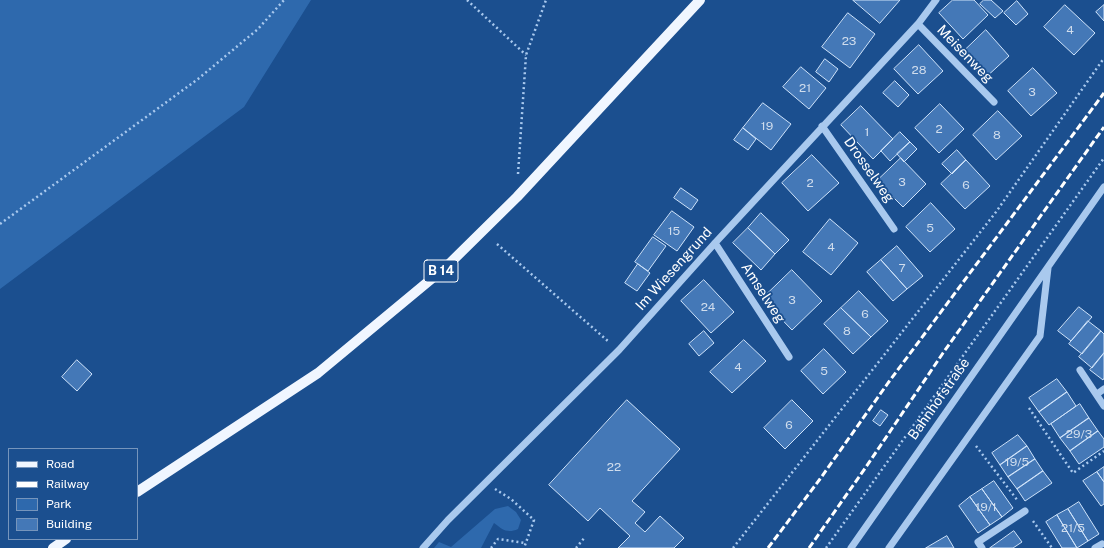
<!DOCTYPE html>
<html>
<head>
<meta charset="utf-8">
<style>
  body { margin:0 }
  #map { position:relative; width:1104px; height:548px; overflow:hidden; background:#1b4f8f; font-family:"Public Sans",sans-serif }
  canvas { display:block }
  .legend { position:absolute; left:8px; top:448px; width:130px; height:92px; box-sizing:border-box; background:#1b4f8f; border:1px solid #7695bc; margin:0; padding:5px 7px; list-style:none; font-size:12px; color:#fff }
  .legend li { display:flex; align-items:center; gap:8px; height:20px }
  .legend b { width:20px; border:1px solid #7695bc }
</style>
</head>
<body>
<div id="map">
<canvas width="1104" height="548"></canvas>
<ul class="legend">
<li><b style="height:5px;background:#f0f6ff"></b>Road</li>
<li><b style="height:5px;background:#fff"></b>Railway</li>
<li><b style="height:11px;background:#2e69ad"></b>Park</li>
<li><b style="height:11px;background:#4478b7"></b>Building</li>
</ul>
</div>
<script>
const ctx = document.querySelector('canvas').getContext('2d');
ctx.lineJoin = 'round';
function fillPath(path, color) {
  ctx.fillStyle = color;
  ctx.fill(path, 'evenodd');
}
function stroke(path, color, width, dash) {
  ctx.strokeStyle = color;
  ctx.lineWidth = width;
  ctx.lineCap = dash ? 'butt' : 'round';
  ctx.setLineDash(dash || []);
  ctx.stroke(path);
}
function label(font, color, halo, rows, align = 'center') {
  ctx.font = font + ' "Public Sans",sans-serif';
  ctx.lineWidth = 3.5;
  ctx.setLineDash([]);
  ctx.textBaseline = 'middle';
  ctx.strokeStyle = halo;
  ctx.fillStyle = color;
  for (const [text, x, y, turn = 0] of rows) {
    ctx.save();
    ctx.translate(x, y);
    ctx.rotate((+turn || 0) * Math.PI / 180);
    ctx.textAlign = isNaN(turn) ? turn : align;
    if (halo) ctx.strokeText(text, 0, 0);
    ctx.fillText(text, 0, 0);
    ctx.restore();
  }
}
fillPath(new Path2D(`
  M 0,0 L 311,0 L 244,107 L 0,289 Z
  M 508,506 L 516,512 L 521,520 L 518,529 C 507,534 502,529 494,523 L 481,548 L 434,548 L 439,542 L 451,547 L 495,509 Z`), '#2e69ad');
const building = new Path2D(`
  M 853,0 L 900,0 L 880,23 Z
  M 953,0 L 974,0 L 988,15 L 963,39 L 939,13 Z
  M 984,0 L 991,0 L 1003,11 L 995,18 L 980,4 Z
  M 1017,1 L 1028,14 L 1016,25 L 1004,13 Z
  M 1065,5 L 1095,33 L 1074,55 L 1044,27 Z
  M 1104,5 L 1104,21 L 1096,12 Z
  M 848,13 L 875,34 L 850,68 L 822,47 Z
  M 986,30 L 1009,56 L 984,79 L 961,54 Z
  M 919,45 L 943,71 L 918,94 L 894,69 Z
  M 825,59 L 838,69 L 829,82 L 816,72 Z
  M 801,67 L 826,88 L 809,109 L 783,87 Z
  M 1033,68 L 1057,93 L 1031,116 L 1008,91 Z
  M 895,81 L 909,95 L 898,107 L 883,93 Z
  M 763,103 L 791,124 L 771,150 L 743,128 Z
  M 940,104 L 964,129 L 939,153 L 915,128 Z
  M 861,106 L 893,139 L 873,159 L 841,125 Z
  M 998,111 L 1022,136 L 996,160 L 973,135 Z
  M 743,128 L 756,139 L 748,150 L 734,140 Z
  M 900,132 L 910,142 L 890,161 L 881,151 Z
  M 910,142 L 917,149 L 904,162 L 897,154 Z
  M 957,150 L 966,160 L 952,174 L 942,164 Z
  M 812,155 L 839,183 L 808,211 L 782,183 Z
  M 901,158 L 926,184 L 903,207 L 877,181 Z
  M 966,160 L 990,186 L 965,209 L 941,184 Z
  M 681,188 L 698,200 L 691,210 L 674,198 Z
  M 931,203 L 955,229 L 930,252 L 906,227 Z
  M 672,211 L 694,227 L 677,251 L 654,235 Z
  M 761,213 L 789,240 L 775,254 L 748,228 Z
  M 830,219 L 858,243 L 831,275 L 803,252 Z
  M 748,228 L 775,254 L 761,270 L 733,243 Z
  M 653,237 L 666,246 L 648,271 L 635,262 Z
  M 897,246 L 923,276 L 907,289 L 881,260 Z
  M 881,260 L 907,289 L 893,301 L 867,272 Z
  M 638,264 L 650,273 L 637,291 L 625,283 Z
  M 792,270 L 822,301 L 792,330 L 762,299 Z
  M 704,280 L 734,312 L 711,333 L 681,301 Z
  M 859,291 L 888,321 L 871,337 L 841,308 Z
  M 1079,307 L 1092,317 L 1071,341 L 1058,331 Z
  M 841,308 L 871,337 L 853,354 L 824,324 Z
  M 1088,321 L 1101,331 L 1082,354 L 1069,344 Z
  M 704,331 L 714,343 L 699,356 L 689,344 Z
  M 1101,331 L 1104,334 L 1104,353 L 1092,368 L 1079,357 Z
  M 744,340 L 766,361 L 732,393 L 710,372 Z
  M 824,349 L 846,372 L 823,394 L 801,371 Z
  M 1104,353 L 1104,378 L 1103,380 L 1090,370 Z
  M 77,360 L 92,374 L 77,391 L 62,377 Z
  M 1057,379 L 1067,392 L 1039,412 L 1029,398 Z
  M 1067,392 L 1076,406 L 1049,425 L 1039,412 Z
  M 627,400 L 680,449 L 632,501 L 645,512 L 635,523 L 645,532 L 660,516 L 684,538 L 674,548 L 618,548 L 630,536 L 600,508 L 588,521 L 549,485 Z
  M 792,400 L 813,421 L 785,449 L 764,428 Z
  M 1080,404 L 1089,418 L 1060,438 L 1051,424 Z
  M 881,410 L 888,415 L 880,426 L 873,421 Z
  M 1089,418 L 1098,431 L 1070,451 L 1060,438 Z
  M 1098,431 L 1104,439 L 1104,447 L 1079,464 L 1070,451 Z
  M 1018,435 L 1027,446 L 1000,465 L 992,453 Z
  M 1027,446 L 1035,459 L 1008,477 L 1000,465 Z
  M 1035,459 L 1043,471 L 1017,489 L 1008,477 Z
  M 1104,467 L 1104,482 L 1097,472 Z
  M 1043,471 L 1052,483 L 1025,501 L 1017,489 Z
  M 1097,472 L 1104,482 L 1104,504 L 1101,506 L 1083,481 Z
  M 994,481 L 1013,508 L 1002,517 L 982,489 Z
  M 982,489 L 1002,517 L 990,525 L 970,497 Z
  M 970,497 L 990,525 L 978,533 L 959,506 Z
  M 1079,502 L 1099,534 L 1088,541 L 1068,509 Z
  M 1068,509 L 1088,541 L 1077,548 L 1057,515 Z
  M 1057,515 L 1077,548 L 1062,548 L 1046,522 Z
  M 1014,531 L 1022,542 L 1013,548 L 990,548 Z
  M 947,536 L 954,548 L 926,548 Z`);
fillPath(building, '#4478b7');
stroke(building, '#cfe3fa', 1);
stroke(new Path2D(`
  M 467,0 L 526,55
  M 518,174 L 526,55 L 546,0
  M 0,224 L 198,79 L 258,29 L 284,0
  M 497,244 L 609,342
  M 1029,408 L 1073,473 L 1104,451
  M 976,446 L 1018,501
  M 495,489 L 511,499 L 534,520 L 524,548
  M 1033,521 L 1052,548
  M 491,548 L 498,539 L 525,543
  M 576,548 L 585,537
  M 733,548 L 996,212 L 1104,58
  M 826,548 L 1104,158`), '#a9c9ee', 2.5, [2, 3]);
stroke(new Path2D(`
  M 918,24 L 994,102
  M 822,126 L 894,229
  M 715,243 L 789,357
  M 1080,370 L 1104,406
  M 1097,394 L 1104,389
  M 423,548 L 448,520 L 619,350 L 715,243 L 918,24 L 936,0
  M 851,548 L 1104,187
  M 889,548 L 1040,336 L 1048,268
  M 982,548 L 978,542 L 1025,511
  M 1095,548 L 1102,544`), '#a9c9ee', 7);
stroke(new Path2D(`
  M 137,492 L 318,373 L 447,266 L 517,197 L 700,0
  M 53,548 L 66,539`), '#f0f6ff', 10);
stroke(new Path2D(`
  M 768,548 L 820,479 L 888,383 L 1104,93
  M 809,548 L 866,467 L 943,353 L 1104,127`), '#fff', 3, [7, 3]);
label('12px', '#d0dded', null, [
  ["4",1070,30],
  ["23",849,41],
  ["28",919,70],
  ["21",805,88],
  ["3",1032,92],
  ["19",767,126],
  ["2",939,129],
  ["1",867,132],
  ["8",997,135],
  ["3",902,182],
  ["2",810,183],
  ["6",966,185],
  ["5",930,228],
  ["15",674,231],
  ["4",831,247],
  ["7",902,268],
  ["3",792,300],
  ["24",708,307],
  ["6",865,314],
  ["8",847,331],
  ["4",738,367],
  ["5",824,371],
  ["6",789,425],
  ["29/3",1079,434],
  ["19/5",1017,462],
  ["22",614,467],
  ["19/1",986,507],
  ["21/5",1073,528]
]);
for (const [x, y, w] of [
  [441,271,34]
]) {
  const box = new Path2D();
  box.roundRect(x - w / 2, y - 11, w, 22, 3);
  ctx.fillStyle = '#1b4f8f';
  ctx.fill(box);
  stroke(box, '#fff', 1);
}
label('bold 13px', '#fff', null, [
  ["B 14",441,271]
]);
label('14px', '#fff', '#1b4f8f', [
  ["Meisenweg",965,54,46],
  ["Drosselweg",869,170,55],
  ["Im Wiesengrund",674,269,-48],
  ["Amselweg",763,293,57],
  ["Bahnhofstraße",939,399,-55]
]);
</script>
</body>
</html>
